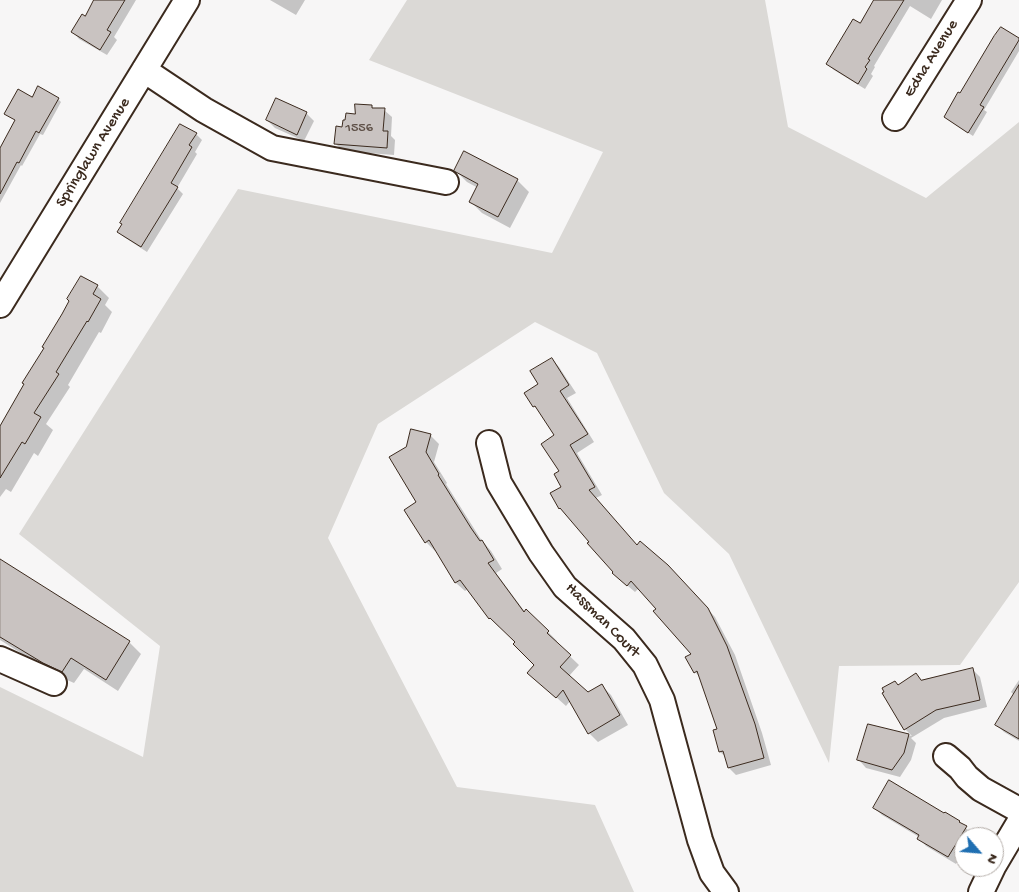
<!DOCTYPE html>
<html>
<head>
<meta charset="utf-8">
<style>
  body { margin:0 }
  #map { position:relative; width:1019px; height:892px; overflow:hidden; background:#f7f6f6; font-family:"Gochi Hand",sans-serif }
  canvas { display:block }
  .north { position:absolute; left:954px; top:827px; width:50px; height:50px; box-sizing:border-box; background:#fff; border:1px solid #b1aaa5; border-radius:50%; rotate:117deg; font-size:14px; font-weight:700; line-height:20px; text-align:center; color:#3b2a1e }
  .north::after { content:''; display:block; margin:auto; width:18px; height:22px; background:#1f6fb2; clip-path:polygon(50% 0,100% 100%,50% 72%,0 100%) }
</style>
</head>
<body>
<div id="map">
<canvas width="1019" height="892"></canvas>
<div class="north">N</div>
</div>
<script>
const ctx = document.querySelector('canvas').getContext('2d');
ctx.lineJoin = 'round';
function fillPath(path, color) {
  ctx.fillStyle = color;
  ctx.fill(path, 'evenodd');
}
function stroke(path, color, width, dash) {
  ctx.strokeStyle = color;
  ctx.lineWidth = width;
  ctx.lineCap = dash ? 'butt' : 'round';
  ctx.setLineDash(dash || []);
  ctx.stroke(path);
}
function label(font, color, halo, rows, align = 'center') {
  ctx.font = font + ' "Gochi Hand",sans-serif';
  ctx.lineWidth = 5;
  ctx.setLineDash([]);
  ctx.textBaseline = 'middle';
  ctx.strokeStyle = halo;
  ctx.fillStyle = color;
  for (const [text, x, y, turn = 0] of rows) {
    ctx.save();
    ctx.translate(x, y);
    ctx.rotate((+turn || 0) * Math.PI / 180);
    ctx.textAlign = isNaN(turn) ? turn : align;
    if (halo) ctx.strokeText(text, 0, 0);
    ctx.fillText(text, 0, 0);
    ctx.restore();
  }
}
fillPath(new Path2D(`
  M 407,0 L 765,0 L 788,127 L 926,198 L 1019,122 L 1019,582 L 960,665 L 839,666 L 829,763 L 729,554 L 664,493 L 597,353 L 535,322 L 378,424 L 328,538 L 457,787 L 595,805 L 634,892 L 0,892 L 0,687 L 143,757 L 160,646 L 19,534 L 238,189 L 552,253 L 603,152 L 369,60 Z`), '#dbd9d6');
fillPath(new Path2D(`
  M 96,0 L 136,0 L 114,37 L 117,40 L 107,55 L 79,39 L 73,32 L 85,18 Z
  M 270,0 L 305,0 L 296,15 Z
  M 876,0 L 942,0 L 931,19 L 910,6 L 874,66 L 875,67 L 871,74 L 873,76 L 865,89 L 834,70 L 828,64 L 860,25 Z
  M 1019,39 L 1019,51 L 984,110 L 987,112 L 973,136 L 950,121 L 946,117 L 961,95 Z
  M 33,98 L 58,99 L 61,102 L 43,135 L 40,134 L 22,166 L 21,165 L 0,203 L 0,150 Z
  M 371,106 L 374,109 L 384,110 L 392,117 L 391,136 L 395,140 L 394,155 L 343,151 L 336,144 L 344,128 L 356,115 Z
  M 306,113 L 314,121 L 304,141 L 275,128 L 267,120 Z
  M 196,134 L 202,140 L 195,152 L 197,154 L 177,188 L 183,194 L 147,252 L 124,237 L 118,231 Z
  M 465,153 L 517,180 L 529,192 L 510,228 L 482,213 L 471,202 L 478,188 L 467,182 L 456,171 Z
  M 82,278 L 97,286 L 109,298 L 105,305 L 112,312 L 101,333 L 99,332 L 68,385 L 70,387 L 46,424 L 53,430 L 38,456 L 34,453 L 11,492 L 6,489 L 0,497 L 0,428 L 45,349 Z
  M 552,359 L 559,367 L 576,393 L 567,398 L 594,442 L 577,453 L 602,495 L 596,498 L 637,547 L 676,575 L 715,617 L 735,655 L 762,733 L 771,765 L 736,775 L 729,768 L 726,757 L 720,752 L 719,730 L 701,678 L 695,672 L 693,654 L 657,609 L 639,588 L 635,592 L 622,581 L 590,542 L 560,508 L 562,487 L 556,436 L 541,414 L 534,406 L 540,385 Z
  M 430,435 L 439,444 L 434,462 L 447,483 L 446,484 L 480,538 L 491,551 L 502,569 L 496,573 L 525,612 L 548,632 L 557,641 L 555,642 L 579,665 L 569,676 L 588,694 L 602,686 L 611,695 L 628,725 L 598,742 L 589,733 L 570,701 L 566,706 L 538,681 L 535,665 L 517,642 L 500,626 L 499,627 L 490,618 L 468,589 L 465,591 L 456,583 L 436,550 L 435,551 L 426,542 L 418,502 L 391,458 Z
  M 0,561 L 129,642 L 141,654 L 118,691 L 84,669 L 74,683 L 56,675 L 0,640 Z
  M 972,669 L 980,677 L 987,707 L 944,718 L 911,738 L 916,743 L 911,760 L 900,777 L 866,768 L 859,760 L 869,725 L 912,736 L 905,729 L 898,686 L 916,675 L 922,681 Z
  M 1019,680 L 1019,741 L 1004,732 L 997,725 L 1014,695 L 1011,692 Z
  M 875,808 L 945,814 L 960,822 L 973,835 L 972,837 L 964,837 L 964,851 L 956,864 L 926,846 L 919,838 L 919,837 L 882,815 Z`), '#0003');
const building = new Path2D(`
  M 94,0 L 125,0 L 107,30 L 111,32 L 100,50 L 71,32 L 82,14 L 85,16 Z
  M 874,0 L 904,0 L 868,59 L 870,60 L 865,67 L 867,69 L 858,84 L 826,64 L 853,19 L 860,23 Z
  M 1001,27 L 1019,38 L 1019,40 L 980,105 L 984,107 L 968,133 L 944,117 L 958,92 L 960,93 L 994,36 Z
  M 38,86 L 59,98 L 39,133 L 36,131 L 19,163 L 17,162 L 0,194 L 0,148 L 15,120 L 4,114 L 18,89 L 32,97 Z
  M 276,98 L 307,112 L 297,135 L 266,120 Z
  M 355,104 L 372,105 L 372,108 L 385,108 L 383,131 L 388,131 L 387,148 L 334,144 L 336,126 L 342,127 L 343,120 L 345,120 L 346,113 L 355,114 Z
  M 180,124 L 197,133 L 189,145 L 192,147 L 171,183 L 178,187 L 141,247 L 117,232 L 122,224 L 120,223 Z
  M 464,151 L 518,179 L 498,217 L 469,202 L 478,184 L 454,171 Z
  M 81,276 L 98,285 L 93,294 L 101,299 L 88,322 L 87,321 L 56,372 L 59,374 L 34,413 L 41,417 L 25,444 L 22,442 L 0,478 L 0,426 L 24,384 L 22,383 L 44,348 L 42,347 L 62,314 L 69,301 L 67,299 Z
  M 552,358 L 569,385 L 560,391 L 588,434 L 570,445 L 595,487 L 589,490 L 637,545 L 640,541 L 668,565 L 708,608 L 727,646 L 755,724 L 764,758 L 728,768 L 723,751 L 719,752 L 713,730 L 717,729 L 697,671 L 694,673 L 685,657 L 691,654 L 653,611 L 656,609 L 631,581 L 627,586 L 612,573 L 613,572 L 587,543 L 589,542 L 560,508 L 559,509 L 550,493 L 561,487 L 554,474 L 559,471 L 541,444 L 554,435 L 535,406 L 533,407 L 524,393 L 538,384 L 530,371 Z
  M 411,429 L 431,434 L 426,452 L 439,474 L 438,475 L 471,528 L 480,541 L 482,540 L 494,560 L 488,563 L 524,612 L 526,609 L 549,631 L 547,633 L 571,655 L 560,667 L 588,692 L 602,684 L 620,715 L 588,734 L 563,690 L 556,698 L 527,673 L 534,665 L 513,644 L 515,642 L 490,618 L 489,619 L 460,580 L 455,583 L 429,540 L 425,543 L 404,510 L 416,502 L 389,457 L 406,447 Z
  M 0,559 L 130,641 L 106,680 L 71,658 L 62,672 L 43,663 L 0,637 Z
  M 973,668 L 980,700 L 936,710 L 904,730 L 882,693 L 884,692 L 882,688 L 895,681 L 898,685 L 916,673 L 921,680 Z
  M 1019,685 L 1019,739 L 995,725 Z
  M 868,724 L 909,734 L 904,753 L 892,770 L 857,760 Z
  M 889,780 L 944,813 L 945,812 L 960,821 L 959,822 L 967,826 L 948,857 L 917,839 L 919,835 L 873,808 Z`);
fillPath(building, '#c9c3c1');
stroke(building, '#3b2a1e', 1);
const minor = new Path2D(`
  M 144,70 L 204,110 L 272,148 L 446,182
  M 895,118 L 969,0
  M 0,305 L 187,0
  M 489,443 L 499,483 L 541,553 L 565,587 L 624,639 L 645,665 L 662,700 L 700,840 L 712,873 L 726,892
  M 0,659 L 54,683
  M 946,756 L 960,768 L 967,777 L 981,789 L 1019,810
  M 994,865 L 1019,823
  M 981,892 L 993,867`);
stroke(minor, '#3b2a1e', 28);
stroke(minor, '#fff', 24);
label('14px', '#5e5047', null, [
  ["1556",359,129]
]);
label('16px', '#3b2a1e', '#fff', [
  ["Edna Avenue",932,59,-58],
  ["Springlawn Avenue",94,153,-58],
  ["Hassman Court",602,621,45]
]);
</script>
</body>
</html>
